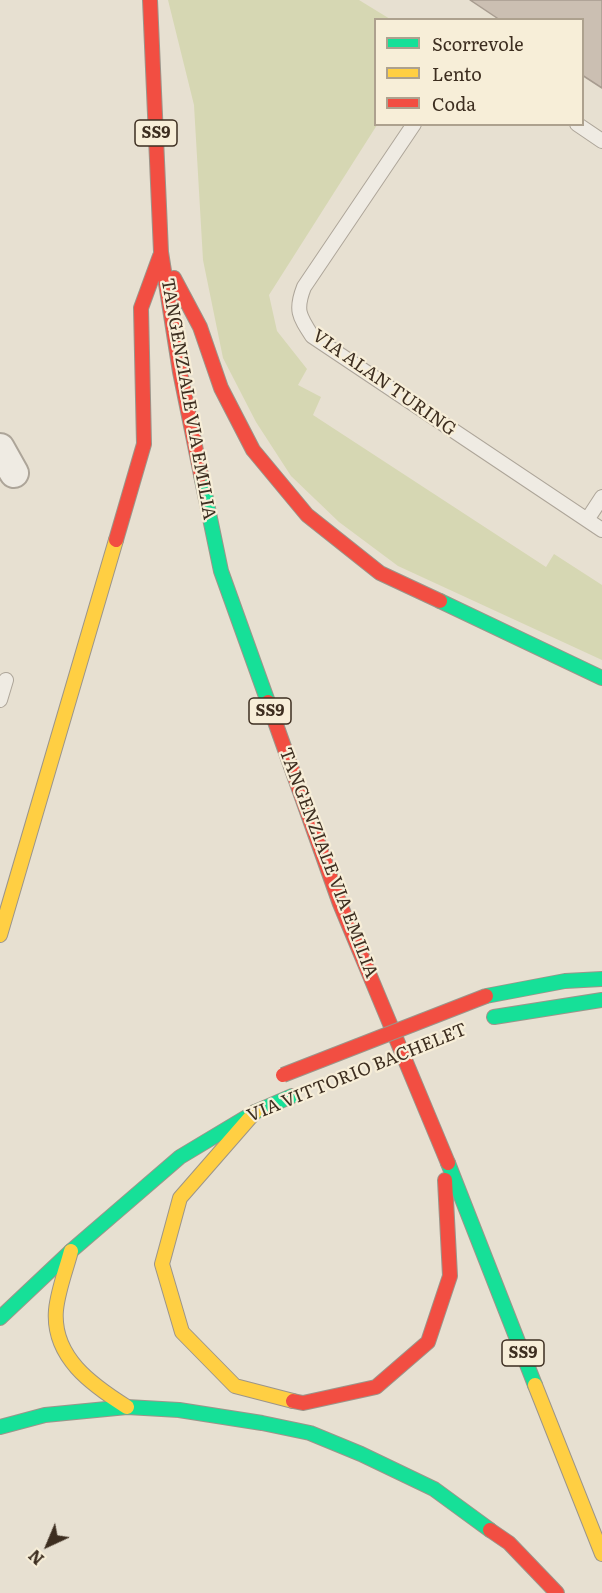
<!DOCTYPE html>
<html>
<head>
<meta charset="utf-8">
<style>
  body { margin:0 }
  #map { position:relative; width:602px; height:1593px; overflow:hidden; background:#e7e0d1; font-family:Literata,serif }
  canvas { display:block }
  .legend { position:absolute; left:374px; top:18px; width:210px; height:108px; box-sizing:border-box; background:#f7eed8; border:2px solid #ada18e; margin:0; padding:8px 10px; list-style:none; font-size:18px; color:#3d2e20 }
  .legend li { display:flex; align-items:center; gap:12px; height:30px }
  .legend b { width:30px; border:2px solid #ada18e }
  .north { position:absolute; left:18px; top:1515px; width:60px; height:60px; -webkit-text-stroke:4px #f7eed8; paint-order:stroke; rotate:224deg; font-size:16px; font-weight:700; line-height:24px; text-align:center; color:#3d2e20 }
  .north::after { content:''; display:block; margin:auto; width:21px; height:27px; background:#3d2e20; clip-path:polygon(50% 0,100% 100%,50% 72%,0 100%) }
</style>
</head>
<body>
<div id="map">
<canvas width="602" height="1593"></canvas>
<ul class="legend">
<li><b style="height:8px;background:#16e098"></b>Scorrevole</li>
<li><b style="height:8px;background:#ffcf43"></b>Lento</li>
<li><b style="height:8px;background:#f24e42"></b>Coda</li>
</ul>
<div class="north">N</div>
</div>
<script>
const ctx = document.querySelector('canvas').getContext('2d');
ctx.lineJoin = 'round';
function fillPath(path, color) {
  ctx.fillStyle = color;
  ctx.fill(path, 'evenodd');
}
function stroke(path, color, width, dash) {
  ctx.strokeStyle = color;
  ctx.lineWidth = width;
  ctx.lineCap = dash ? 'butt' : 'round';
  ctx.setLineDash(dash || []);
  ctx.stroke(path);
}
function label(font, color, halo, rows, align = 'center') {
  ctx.font = font + ' Literata,serif';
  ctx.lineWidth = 4.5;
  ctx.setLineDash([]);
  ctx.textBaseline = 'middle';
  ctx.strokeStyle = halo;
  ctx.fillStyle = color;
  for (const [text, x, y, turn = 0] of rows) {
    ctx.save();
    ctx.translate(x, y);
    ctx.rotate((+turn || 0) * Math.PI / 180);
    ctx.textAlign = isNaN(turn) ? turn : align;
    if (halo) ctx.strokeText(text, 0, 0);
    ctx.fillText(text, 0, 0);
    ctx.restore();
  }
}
fillPath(new Path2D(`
  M 168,0 L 359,0 L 390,19 L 376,20 L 376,124 L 377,125 L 269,295 L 277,331 L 307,369 L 298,385 L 321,397 L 313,415 L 546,567 L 554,554 L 602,585 L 602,660 L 398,566 L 339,522 L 291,476 L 256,422 L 223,358 L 203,260 L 194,105 Z`), '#d6d7b3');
const building = new Path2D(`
  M 470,0 L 602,0 L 602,88 L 582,75 L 582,20 L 500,20 Z`);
fillPath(building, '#cbbfb2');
stroke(building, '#a89c90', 1.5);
const lane = new Path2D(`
  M 414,124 L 304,287 C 295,310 299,316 312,336 L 602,530
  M 577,124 L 602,141
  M 587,520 L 602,497
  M 0,700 L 6,680`);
const street = new Path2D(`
  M 0,448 L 14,473`);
const fast = new Path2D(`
  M 201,475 L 221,571 L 268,702
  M 440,601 L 602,678
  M 486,996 L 565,981 L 602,979
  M 494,1017 L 602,1000
  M 448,1163 L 535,1385
  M 0,1318 L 71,1251 L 180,1157 L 255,1112 L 292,1096
  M 0,1427 L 45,1415 L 127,1407 L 179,1410 L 262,1423 L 310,1433 L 361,1454 L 434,1489 L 490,1530`);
const slow = new Path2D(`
  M 0,935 L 116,540
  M 255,1112 L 180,1198 L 162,1264 L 182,1332 L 235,1386 L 293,1401
  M 71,1251 C 66,1270 58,1290 56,1310 C 52,1357 92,1385 127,1407
  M 535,1385 L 602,1554`);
const jam = new Path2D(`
  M 150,0 L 161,252 L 180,372 L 201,475
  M 174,278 L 200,327 L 221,388 L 253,450 L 307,515 L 380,573 L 440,601
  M 116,540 L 144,444 L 141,308 L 160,256
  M 268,702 L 340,904 L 448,1163
  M 293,1401 L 303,1403 L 376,1387 L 428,1342 L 450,1276 L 445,1180
  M 490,1530 L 509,1543 L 557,1593`);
stroke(lane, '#ada599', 16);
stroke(street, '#ada599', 32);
stroke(fast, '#9c958a', 16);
stroke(slow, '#9c958a', 16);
stroke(jam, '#9c958a', 16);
stroke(lane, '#efebe3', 14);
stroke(street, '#efebe3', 28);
stroke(fast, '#16e098', 14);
stroke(slow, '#ffcf43', 14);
stroke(jam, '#f24e42', 14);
const jamBridge = new Path2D(`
  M 283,1075 L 486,996`);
stroke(jamBridge, '#9c958a', 16, []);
stroke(jamBridge, '#f24e42', 14);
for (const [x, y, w] of [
  [156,133,42],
  [270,711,42],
  [523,1353,42]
]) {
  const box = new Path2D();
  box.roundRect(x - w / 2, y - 13, w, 26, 4.5);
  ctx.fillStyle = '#f7eed8';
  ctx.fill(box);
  stroke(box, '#3d2e20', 1.5);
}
label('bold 16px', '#3d2e20', null, [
  ["SS9",156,133],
  ["SS9",270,711],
  ["SS9",523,1353]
]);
label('18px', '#3d2e20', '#f7eed8', [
  ["VIA ALAN TURING",384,383,35],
  ["TANGENZIALE VIA EMILIA",188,399,80],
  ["TANGENZIALE VIA EMILIA",328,863,69],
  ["VIA VITTORIO BACHELET",357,1073,-22]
]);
</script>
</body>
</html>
